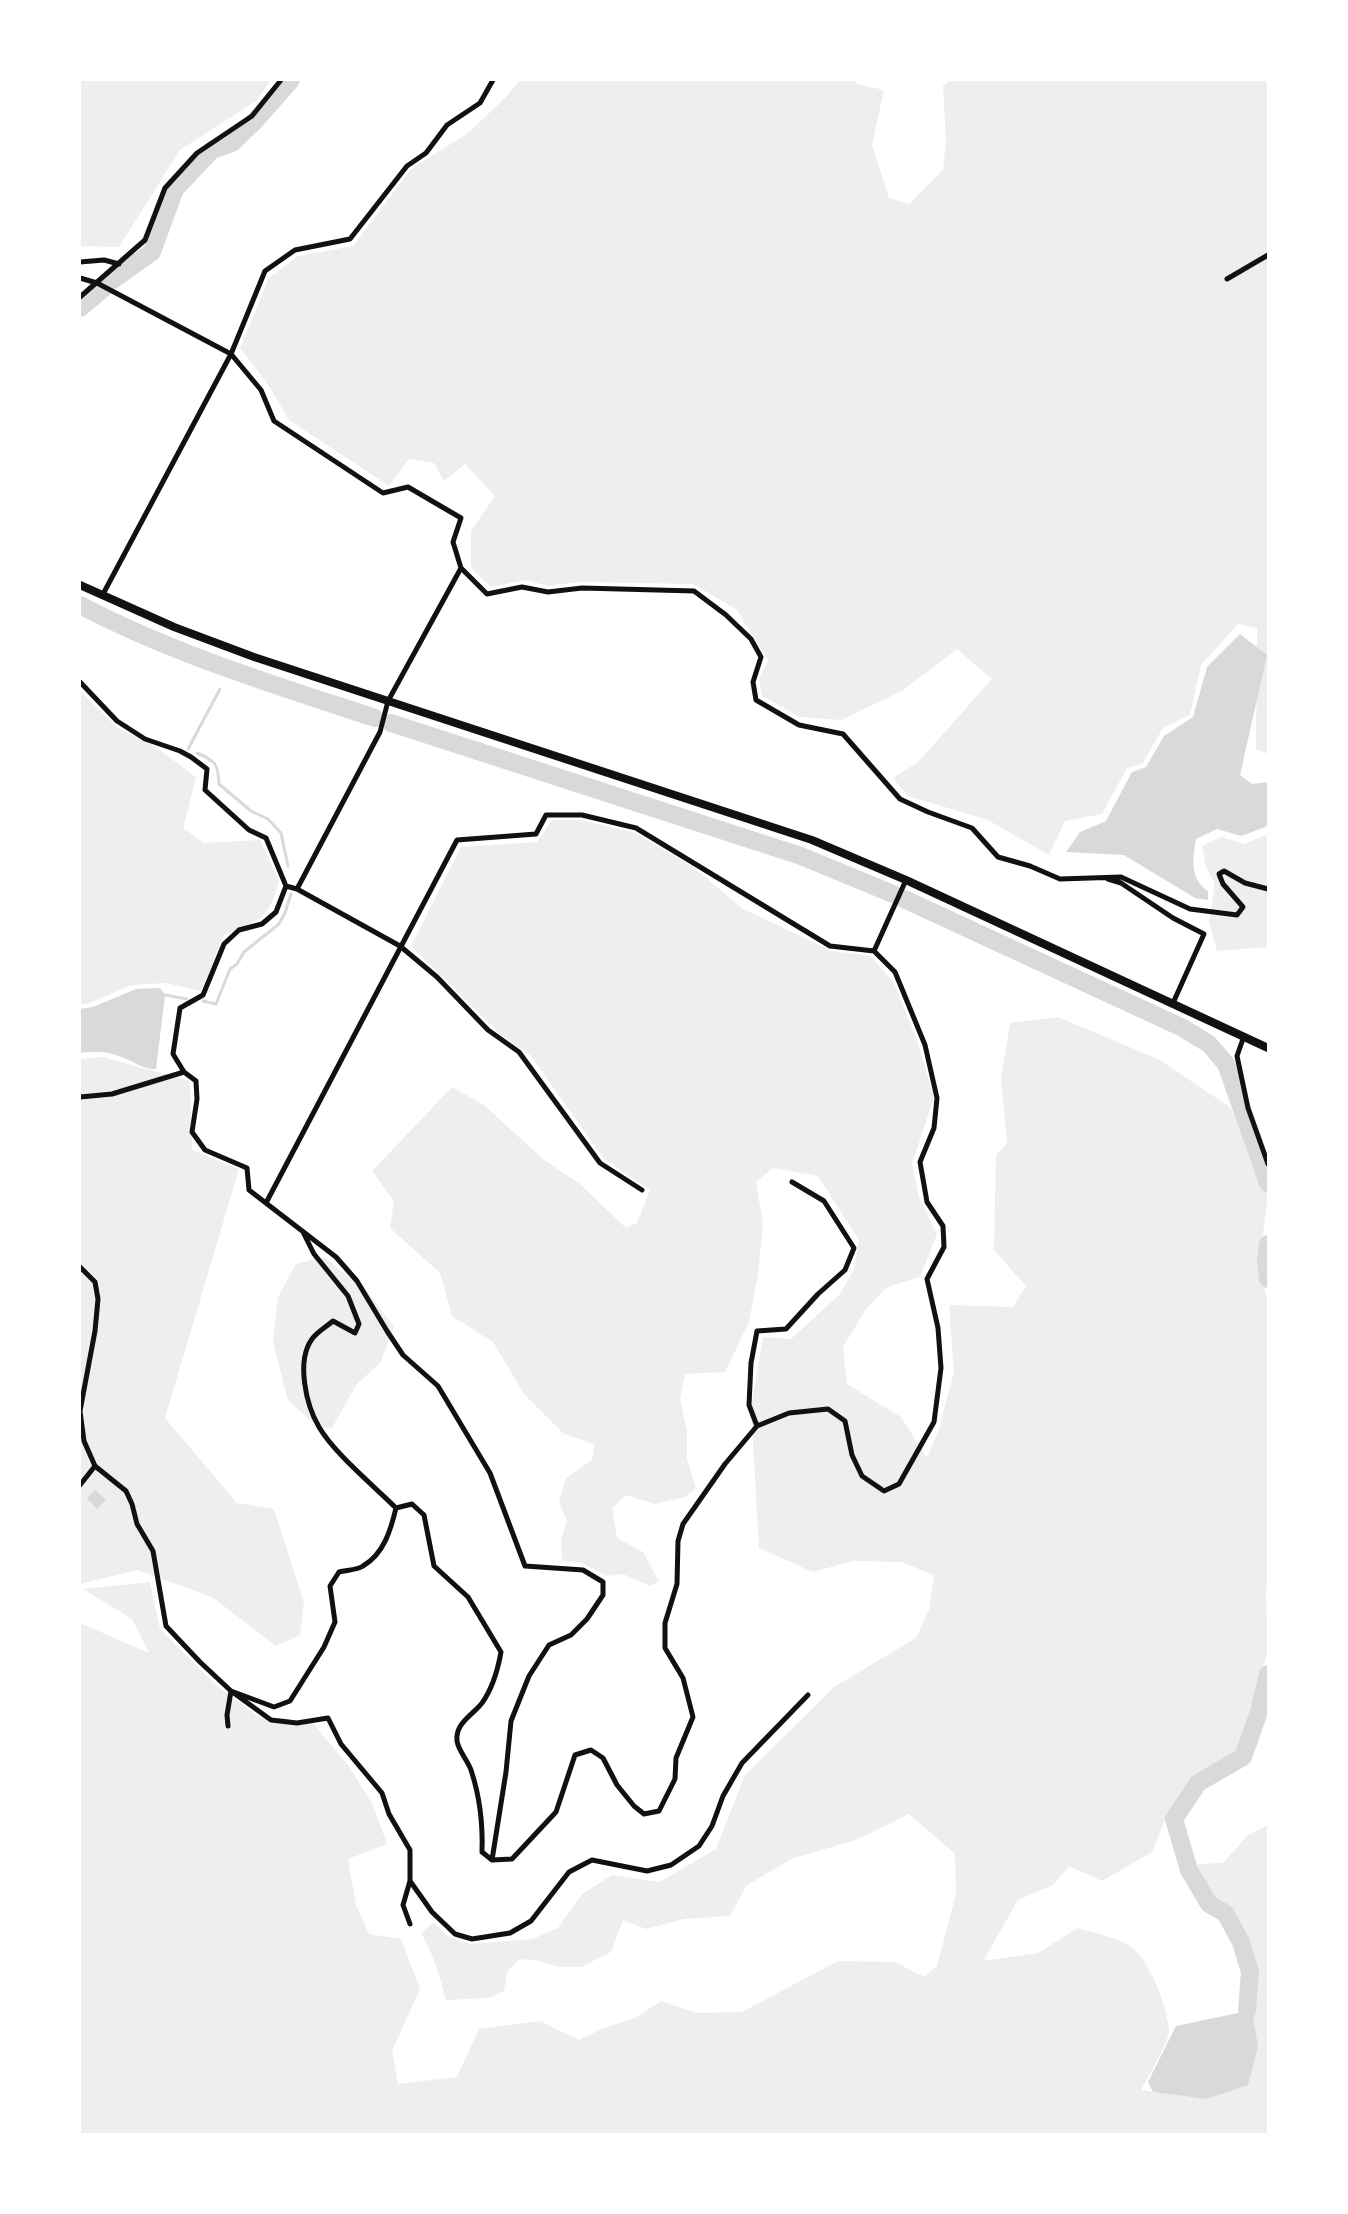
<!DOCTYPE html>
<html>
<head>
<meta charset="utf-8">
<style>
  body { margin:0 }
  #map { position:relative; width:1348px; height:2214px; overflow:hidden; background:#fff; font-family:Mulish,sans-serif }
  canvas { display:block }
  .frame { position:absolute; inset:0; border:81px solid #fff; pointer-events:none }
</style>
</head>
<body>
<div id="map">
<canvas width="1348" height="2214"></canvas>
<div class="frame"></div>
</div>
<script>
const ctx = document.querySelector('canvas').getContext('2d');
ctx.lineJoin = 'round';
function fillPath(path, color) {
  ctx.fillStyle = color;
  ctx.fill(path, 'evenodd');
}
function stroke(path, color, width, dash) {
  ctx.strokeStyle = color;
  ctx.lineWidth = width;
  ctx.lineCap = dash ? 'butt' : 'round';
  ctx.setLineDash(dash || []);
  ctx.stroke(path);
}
fillPath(new Path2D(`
  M 80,80 L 271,80 L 256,101 L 180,150 L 119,247 L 80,246 Z
  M 520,80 L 855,80 L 857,84 L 884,90 L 872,145 L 889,198 L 909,204 L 943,170 L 946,141 L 943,86 L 950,80 L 1268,80 L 1268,754 L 1256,749 L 1257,628 L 1238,624 L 1201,665 L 1190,715 L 1163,728 L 1142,764 L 1127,768 L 1102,814 L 1065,821 L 1049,855 L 988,820 L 908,796 L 893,778 L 918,762 L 992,679 L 957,649 L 902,691 L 841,720 L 800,717 L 762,696 L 759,680 L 768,660 L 736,609 L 693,584 L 579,582 L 549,586 L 525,580 L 491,587 L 471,568 L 471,531 L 495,496 L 465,464 L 444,481 L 434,463 L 409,459 L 389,486 L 289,420 L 267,383 L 240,348 L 269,278 L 298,256 L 353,246 L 411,169 L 468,133 L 504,99 Z
  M 80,691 L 118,728 L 157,748 L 196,777 L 183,828 L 204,843 L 260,840 L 279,881 C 268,921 260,920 224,935 L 201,991 L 166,983 L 132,985 L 87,1004 L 80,1004 Z
  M 552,820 L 580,820 L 636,833 L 693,867 L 743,909 L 832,951 L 871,956 L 894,983 L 917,1040 L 934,1097 L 912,1164 L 919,1197 L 937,1234 L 920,1277 L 887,1287 L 866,1309 L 843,1347 L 847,1384 L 901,1417 L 927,1458 L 939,1429 L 954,1372 L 949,1305 L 1013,1307 L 1026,1286 L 994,1250 L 996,1155 L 1007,1143 L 1001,1078 L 1010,1023 L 1058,1017 L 1160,1060 L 1231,1108 L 1268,1196 L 1258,1271 L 1268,1299 L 1268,1581 L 1266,1591 L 1268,1651 L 1237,1753 L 1195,1778 L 1168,1812 L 1152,1852 L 1102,1881 L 1069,1866 L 1053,1885 L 1018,1900 L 983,1961 L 1038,1953 L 1078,1928 C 1094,1933 1123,1938 1135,1950 C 1151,1965 1168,2009 1169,2031 C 1169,2041 1147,2079 1141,2090 L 1207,2099 L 1258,2046 L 1252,2010 L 1255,1960 L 1232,1908 L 1210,1894 L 1197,1864 L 1223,1863 L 1248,1835 L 1268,1825 L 1268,2134 L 80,2134 L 80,1623 L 149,1653 L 132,1619 L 83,1589 L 150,1582 L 160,1629 L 214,1683 L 257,1716 L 312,1722 L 348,1765 L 373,1805 L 387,1844 L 348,1859 L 356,1905 L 369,1934 L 401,1939 L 420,1989 L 392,2051 L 398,2084 L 457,2077 L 479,2029 L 540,2021 L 579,2040 L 602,2029 L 635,2018 L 661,2001 L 697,2013 L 742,2012 L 838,1961 L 895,1962 L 924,1977 L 937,1966 L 956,1894 L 955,1854 L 909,1814 L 856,1840 L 791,1859 L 746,1886 L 730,1916 L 684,1919 L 646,1929 L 623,1920 L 611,1952 L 581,1967 L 559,1967 L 539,1961 L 519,1959 L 507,1972 L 504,1991 L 489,1998 L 446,2000 C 440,1976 433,1954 421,1933 L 434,1922 L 447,1936 L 470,1944 L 533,1939 L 558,1928 L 582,1894 L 612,1875 L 659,1882 L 716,1849 L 745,1775 L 834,1687 L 916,1638 L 929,1610 L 934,1575 L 901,1562 L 853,1561 L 813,1572 L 759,1548 L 751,1408 L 763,1337 L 791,1339 L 840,1294 L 854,1269 L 859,1240 L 818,1176 L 773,1168 L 756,1182 L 763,1224 L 758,1275 L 749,1322 L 725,1372 L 685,1374 L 680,1399 L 687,1431 L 687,1459 L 696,1488 L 685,1497 L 655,1504 L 626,1495 L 612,1508 L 617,1538 L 643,1552 L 659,1581 L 650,1586 L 623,1574 L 607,1576 L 580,1562 L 562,1561 L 561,1540 L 567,1520 L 559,1502 L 566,1478 L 592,1460 L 594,1444 L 564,1434 L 524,1394 L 493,1342 L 452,1316 L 440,1273 L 390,1228 L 394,1201 L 372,1171 L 452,1087 L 484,1105 L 543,1159 L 581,1185 L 626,1228 L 637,1223 L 650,1190 L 604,1159 L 531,1056 L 501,1035 L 411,946 L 461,847 L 537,842 Z
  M 1268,834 L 1268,947 L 1217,951 L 1209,922 L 1215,884 L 1206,867 L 1202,846 L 1221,837 L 1244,844 Z
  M 103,1057 L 190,1081 L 192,1150 L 239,1169 L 165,1418 L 237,1503 L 274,1509 L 304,1603 L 300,1635 L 276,1646 L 212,1597 L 137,1570 L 80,1584 L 80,1059 Z
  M 324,1257 L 367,1291 L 394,1327 L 380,1363 L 357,1384 L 332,1428 L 321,1427 L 311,1421 L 288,1400 L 273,1342 L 278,1297 L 296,1264 Z`), '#eee');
fillPath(new Path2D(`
  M 1240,634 L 1267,655 L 1240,775 L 1252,784 L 1268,782 L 1268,826 L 1241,836 L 1217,829 L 1196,839 C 1193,858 1189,879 1208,891 L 1208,900 L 1195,898 L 1124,855 L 1066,852 L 1080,832 L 1106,821 L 1132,772 L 1146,767 L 1164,736 L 1193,717 L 1207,667 Z
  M 160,988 L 165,995 L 156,1069 C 143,1070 132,1060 119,1056 C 106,1051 93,1051 80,1053 L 80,1009 L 93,1007 L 136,989 Z
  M 95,1490 L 106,1500 L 97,1509 L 87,1498 Z
  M 1252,2010 L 1258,2046 L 1248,2085 L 1207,2099 L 1153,2092 L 1148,2082 L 1176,2026 Z`), '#d9d9d9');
stroke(new Path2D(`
  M 188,749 L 220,689
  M 197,753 C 216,761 218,764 219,784 L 251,811 L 268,819 L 281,833 L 288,866
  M 165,995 L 187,999
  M 203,1001 L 216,1004 L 230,969 L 237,964 L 244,952 L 279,924 L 285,913 L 291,894`), '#d9d9d9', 3);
stroke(new Path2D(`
  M 113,280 L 152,252 L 175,189 L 212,150 L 232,143 L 254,122 L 291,80
  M 80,308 L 103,289
  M 80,605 C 173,654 275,685 375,718
  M 391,723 L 801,856 L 893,894
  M 904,899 L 1183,1028 L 1209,1044 L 1226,1064 L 1268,1183
  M 1268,1244 L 1266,1260 L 1268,1279
  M 1247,2011 L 1250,1972 L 1241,1942 L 1225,1913 L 1209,1904 L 1189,1870 L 1174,1819 L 1198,1783 L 1243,1757 L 1259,1712 L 1268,1674`), '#d9d9d9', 18);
stroke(new Path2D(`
  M 80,262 L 104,260 L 119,264
  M 80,278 L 97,283 L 231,354 L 261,390 L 274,421 L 383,493 L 408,487 L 461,518 L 453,542 L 461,568 L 487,594 L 522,587 L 548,592 L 582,588 L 694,591 L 726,615 L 751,639 L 761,657 L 753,682 L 756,700 L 799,725 L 843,734 L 900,799 L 928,812 L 972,828 L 998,857 L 1030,866 L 1060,879 L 1121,877 L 1190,909 L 1237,915 L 1243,907 L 1223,884 L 1219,874 L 1224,871 L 1245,883 L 1268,889
  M 1227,279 L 1268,255
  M 80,297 L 145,240 L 165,188 L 197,153 L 252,116 L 281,80
  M 102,596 L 231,354 L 265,271 L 295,250 L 350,239 L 407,166 L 426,153 L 447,125 L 480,103 L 493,80
  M 80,682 L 117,721 L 145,739 L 180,751 L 191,757 L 207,769 L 205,790 L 249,830 L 266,838 L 286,886 L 276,912 L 262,924 L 239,930 L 224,944 L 203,995 L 180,1008 L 173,1054 L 184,1072 L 196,1081 L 197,1099 L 192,1132 L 205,1150 L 247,1168 L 249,1190 L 336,1257 L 357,1281 L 387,1331 L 403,1355 L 438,1386 L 490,1473 L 525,1566 L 583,1570 L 603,1582 L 603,1595 L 587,1619 L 571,1635 L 549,1645 L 529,1676 L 511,1721 L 506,1772 L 492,1860
  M 1108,879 L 1121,883 L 1173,918 L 1204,934 L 1173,1003
  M 286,886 L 297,889 L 400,946 L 437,977 L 488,1030 L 519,1052 L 600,1163 L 642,1190
  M 297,889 L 380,732 L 388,701 L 461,568
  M 874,951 L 906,880
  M 1244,1036 L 1237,1056 L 1248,1108 L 1268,1164
  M 80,1097 L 112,1094 L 184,1072
  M 266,1203 L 457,840 L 536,834 L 546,815 L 582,815 L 636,828 L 830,946 L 874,951 L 895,972 L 925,1045 L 937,1098 L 934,1128 L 920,1162 L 927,1202 L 943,1226 L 944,1247 L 927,1279 L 938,1328 L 941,1368 L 934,1422 L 899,1484 L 884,1491 L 862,1476 L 852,1455 L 845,1421 L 828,1409 L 789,1413 L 757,1426 L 725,1464 L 683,1524 L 678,1541 L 677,1584 L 665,1623 L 665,1648 L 683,1678 L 693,1717 L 676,1758 L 675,1779 L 659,1811 L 644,1814 L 634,1806 L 617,1785 L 603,1758 L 591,1750 L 575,1755 L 556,1812 L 512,1859 L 492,1860 L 482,1852 C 483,1823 480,1797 471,1770 C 468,1761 458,1750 457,1741 C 455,1723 473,1715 482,1703 C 492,1689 498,1669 501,1652 L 468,1597 L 434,1566 L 424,1515 L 412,1504 L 396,1508
  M 303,1232 L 314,1254 L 348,1296 L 359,1324 L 355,1333 L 333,1321 C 326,1327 317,1332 312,1339 C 296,1361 306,1405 319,1427 C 334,1453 374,1486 396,1508
  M 80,1267 L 95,1282 L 98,1299 L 95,1331 L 80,1411 L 84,1441 L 95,1466 L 126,1491 L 132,1504 L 137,1524 L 153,1551 L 166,1626 L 200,1662 L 231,1691 L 274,1707 L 290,1701 L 324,1647 L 335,1622 L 330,1586 L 339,1572 C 347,1570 357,1570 363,1566 C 384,1554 391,1529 396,1508
  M 757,1426 L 749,1405 L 751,1363 L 757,1331 L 786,1329 L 818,1294 L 845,1270 L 854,1248 L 824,1201 L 792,1182
  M 80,1485 L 95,1466
  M 228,1726 L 227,1715 L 231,1691 L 271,1720 L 297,1723 L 328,1718 L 341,1744 L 382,1793 L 389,1814 L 410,1850 L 410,1881 L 403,1905 L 410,1924
  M 410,1881 L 432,1912 L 455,1934 L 472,1939 L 510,1933 L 531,1921 L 569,1872 L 592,1860 L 647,1871 L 671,1865 L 699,1846 L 712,1826 L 723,1796 L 742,1763 L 808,1695`), '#111', 5);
stroke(new Path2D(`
  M 80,585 L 174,627 L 254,657 L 812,840 L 906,880 L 1268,1048`), '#111', 8);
</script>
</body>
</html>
